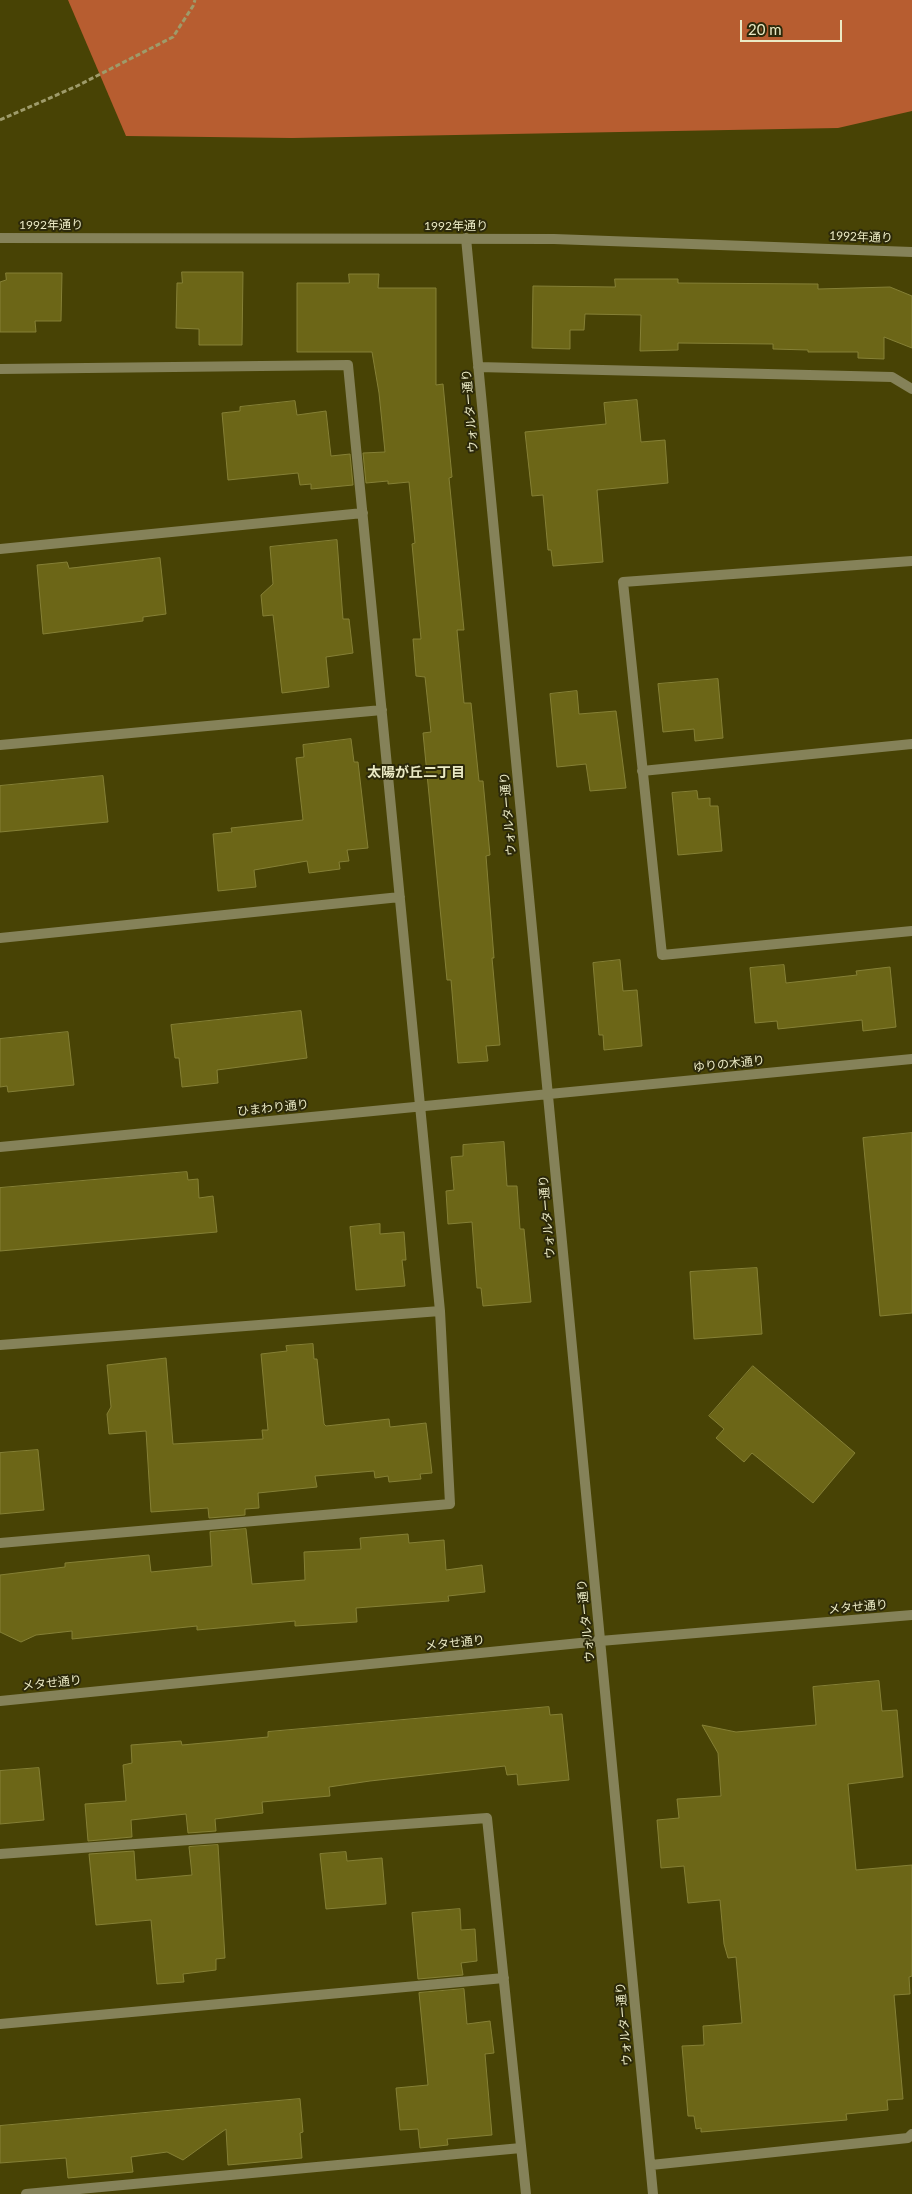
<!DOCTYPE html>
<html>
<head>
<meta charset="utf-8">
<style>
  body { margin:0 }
  #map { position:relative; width:912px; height:2194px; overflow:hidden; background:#484305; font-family:Lato,sans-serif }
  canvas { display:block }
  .scale { position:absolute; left:740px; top:20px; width:102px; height:22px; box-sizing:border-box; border:2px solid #ebeac5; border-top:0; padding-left:6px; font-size:15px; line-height:18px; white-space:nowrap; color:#ebeac5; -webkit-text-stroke:4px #2c290a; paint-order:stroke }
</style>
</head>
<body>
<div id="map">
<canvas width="912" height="2194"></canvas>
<div class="scale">20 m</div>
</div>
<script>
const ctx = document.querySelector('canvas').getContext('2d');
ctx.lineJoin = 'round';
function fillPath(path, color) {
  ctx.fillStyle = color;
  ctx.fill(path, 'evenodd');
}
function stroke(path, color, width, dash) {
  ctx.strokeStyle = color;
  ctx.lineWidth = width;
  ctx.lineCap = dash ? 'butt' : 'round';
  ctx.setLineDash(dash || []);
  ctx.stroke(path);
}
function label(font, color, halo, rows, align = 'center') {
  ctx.font = font + ' Lato,"Noto Sans JP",sans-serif';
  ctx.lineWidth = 4;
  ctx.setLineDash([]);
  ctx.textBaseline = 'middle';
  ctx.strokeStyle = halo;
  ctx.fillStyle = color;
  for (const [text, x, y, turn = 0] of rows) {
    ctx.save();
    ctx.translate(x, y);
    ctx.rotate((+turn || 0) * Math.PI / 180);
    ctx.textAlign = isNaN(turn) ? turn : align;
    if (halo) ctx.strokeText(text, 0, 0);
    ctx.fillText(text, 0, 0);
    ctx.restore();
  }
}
fillPath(new Path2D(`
  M 68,0 L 912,0 L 912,111 L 838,128 L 292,138 L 126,136 Z`), '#b75d30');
const building = new Path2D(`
  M 182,272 L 243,272 L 242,345 L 199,345 L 199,329 L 176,328 L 177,283 L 182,283 Z
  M 6,273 L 62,273 L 61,321 L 35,321 L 36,332 L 0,332 L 0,282 L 6,280 Z
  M 349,274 L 379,274 L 378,288 L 436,288 L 436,385 L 443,384 L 452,477 L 449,478 L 464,630 L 457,630 L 464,703 L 471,703 L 479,781 L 483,781 L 490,855 L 486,856 L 494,958 L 492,958 L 500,1045 L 486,1046 L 488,1061 L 458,1063 L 451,980 L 447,980 L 423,733 L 431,732 L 425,677 L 416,676 L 413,639 L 421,639 L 412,544 L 415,543 L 409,482 L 388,484 L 388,481 L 366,483 L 363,453 L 385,452 L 379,393 L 372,352 L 297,352 L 297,283 L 349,283 Z
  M 615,279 L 678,279 L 678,283 L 818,284 L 818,289 L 890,287 L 912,296 L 912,348 L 884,337 L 884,359 L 858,358 L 858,352 L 808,352 L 808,350 L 773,349 L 773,344 L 678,343 L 678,350 L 640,351 L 641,315 L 585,314 L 584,330 L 570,330 L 570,349 L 532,348 L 533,286 L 615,287 Z
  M 637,400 L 641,442 L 665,440 L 668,483 L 597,490 L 603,562 L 553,566 L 551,550 L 548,550 L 543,495 L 532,496 L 525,432 L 606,424 L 604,403 Z
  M 295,401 L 297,415 L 326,411 L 331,456 L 350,454 L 353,485 L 311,489 L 311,484 L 300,485 L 298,473 L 228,480 L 222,413 L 240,411 L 240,407 Z
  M 337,540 L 343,619 L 349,619 L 353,653 L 326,657 L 329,687 L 282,693 L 273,615 L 263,616 L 261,595 L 273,584 L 270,547 Z
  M 160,558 L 166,614 L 143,617 L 143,621 L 43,634 L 37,565 L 67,562 L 69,568 Z
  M 718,679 L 723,738 L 695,741 L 694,729 L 663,732 L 658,684 Z
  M 577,691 L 579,714 L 616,711 L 626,788 L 590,791 L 586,764 L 557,767 L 550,694 Z
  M 351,739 L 354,762 L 358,762 L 368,848 L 347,850 L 349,861 L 339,862 L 340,869 L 309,873 L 307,861 L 254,870 L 256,887 L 218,891 L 213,834 L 232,832 L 231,828 L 303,820 L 296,758 L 304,757 L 303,745 Z
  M 103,776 L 108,822 L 0,832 L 0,786 Z
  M 697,791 L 698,799 L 710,798 L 710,806 L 718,806 L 722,851 L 678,855 L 672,793 Z
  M 620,960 L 623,991 L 637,990 L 642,1046 L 604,1050 L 603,1035 L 599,1035 L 593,963 Z
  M 784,965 L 786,983 L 857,975 L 856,971 L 890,967 L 896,1027 L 863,1031 L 862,1020 L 778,1029 L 777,1021 L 755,1023 L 750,968 Z
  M 301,1011 L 307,1058 L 217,1070 L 218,1083 L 182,1087 L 179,1058 L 175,1058 L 171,1025 Z
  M 68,1032 L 74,1085 L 8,1092 L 7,1086 L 0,1087 L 0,1039 Z
  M 912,1133 L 912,1313 L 880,1316 L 863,1138 Z
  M 504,1142 L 507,1186 L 517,1186 L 520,1229 L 524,1229 L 531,1302 L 483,1306 L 481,1288 L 477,1288 L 472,1222 L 448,1224 L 446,1191 L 454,1190 L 451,1157 L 463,1156 L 463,1145 Z
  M 187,1172 L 188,1180 L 198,1179 L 199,1198 L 213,1196 L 217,1232 L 0,1251 L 0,1188 Z
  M 380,1224 L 380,1234 L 404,1232 L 406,1260 L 402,1260 L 405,1286 L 356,1290 L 350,1227 Z
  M 757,1268 L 762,1334 L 694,1339 L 690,1272 Z
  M 313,1344 L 314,1359 L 317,1359 L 324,1424 L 326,1426 L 389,1419 L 390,1427 L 426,1423 L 432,1473 L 420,1474 L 421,1479 L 389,1482 L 388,1476 L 375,1478 L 374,1471 L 315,1476 L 317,1487 L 258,1493 L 259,1508 L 245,1509 L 245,1515 L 209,1518 L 208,1508 L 151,1512 L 146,1431 L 109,1434 L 107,1414 L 111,1407 L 107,1365 L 166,1358 L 173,1444 L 263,1439 L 262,1430 L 268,1430 L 261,1354 L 287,1351 L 286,1346 Z
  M 753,1366 L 855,1453 L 813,1503 L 752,1453 L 744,1462 L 716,1438 L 724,1429 L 709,1416 Z
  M 38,1450 L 44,1510 L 0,1514 L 0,1453 Z
  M 246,1529 L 252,1584 L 305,1580 L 304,1552 L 361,1549 L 360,1538 L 408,1534 L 409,1543 L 444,1540 L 446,1570 L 482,1565 L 485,1592 L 448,1596 L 449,1601 L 356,1608 L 357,1622 L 295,1626 L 295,1621 L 197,1630 L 197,1626 L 72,1639 L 72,1631 L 36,1635 L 21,1642 L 0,1632 L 0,1575 L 65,1567 L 65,1563 L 149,1555 L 151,1572 L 212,1566 L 210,1532 Z
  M 879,1681 L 882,1711 L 897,1710 L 903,1777 L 848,1784 L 856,1870 L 912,1865 L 912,1976 L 909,1977 L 910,1994 L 894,1995 L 903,2099 L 887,2100 L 888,2110 L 846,2114 L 847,2120 L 701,2132 L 701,2128 L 696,2129 L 694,2116 L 688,2116 L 682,2046 L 704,2045 L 703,2026 L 742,2023 L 736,1957 L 728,1958 L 724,1944 L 720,1900 L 688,1903 L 684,1866 L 661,1868 L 657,1820 L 679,1818 L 677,1799 L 721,1796 L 718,1753 L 702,1725 L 736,1732 L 816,1725 L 813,1687 Z
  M 549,1707 L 550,1715 L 562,1714 L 569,1780 L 518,1785 L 517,1774 L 507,1775 L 505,1766 L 370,1781 L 329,1787 L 330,1796 L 262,1802 L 263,1813 L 215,1819 L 216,1831 L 188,1833 L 186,1814 L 131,1820 L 132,1837 L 88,1841 L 85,1804 L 126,1801 L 123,1765 L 132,1763 L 131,1745 L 181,1741 L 182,1745 L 268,1737 L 268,1732 Z
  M 39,1768 L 44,1820 L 0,1824 L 0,1771 Z
  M 218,1845 L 225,1958 L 216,1959 L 216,1970 L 183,1974 L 184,1982 L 157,1984 L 151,1920 L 96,1925 L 89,1854 L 134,1851 L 136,1880 L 192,1875 L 189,1847 Z
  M 346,1852 L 347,1861 L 382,1858 L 386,1904 L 326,1909 L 320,1854 Z
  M 460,1909 L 461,1930 L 475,1929 L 477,1961 L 461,1963 L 463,1975 L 418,1979 L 412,1913 Z
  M 464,1989 L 467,2024 L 490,2021 L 494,2053 L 485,2054 L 492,2135 L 447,2139 L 448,2145 L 420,2148 L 418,2129 L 400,2130 L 396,2088 L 428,2085 L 419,1993 Z
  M 300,2099 L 303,2132 L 300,2133 L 302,2158 L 228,2165 L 226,2129 L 183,2160 L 167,2152 L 131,2157 L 133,2172 L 68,2178 L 66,2158 L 0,2163 L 0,2126 Z`);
fillPath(building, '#6c6617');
stroke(building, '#858036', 1);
stroke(new Path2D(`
  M 0,120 L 77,86 L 173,37 L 193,6 L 195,0`), '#9e9b6a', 3, [5, 2.5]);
stroke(new Path2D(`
  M 466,238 L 653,2194
  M 478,367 L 892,377 L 912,389
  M 0,369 L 348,365 L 440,1311 L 450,1504 L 0,1543
  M 0,549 L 363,513
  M 912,561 L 623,582 L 662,955 L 912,931
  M 0,745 L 382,710
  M 642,771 L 912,744
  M 0,938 L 400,897
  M 0,1147 L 912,1059
  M 0,1345 L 440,1311
  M 0,1854 L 487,1818 L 526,2194
  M 0,2024 L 504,1978
  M 651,2165 L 908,2138 L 912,2134
  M 26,2194 L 521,2148`), '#858259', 10);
stroke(new Path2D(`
  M 0,238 L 554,239 L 912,252
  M 0,1701 L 600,1641 L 912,1615`), '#858259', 10);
label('12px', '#ebeac5', '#2c290a', [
  ["1992年通り",51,225],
  ["1992年通り",456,226],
  ["1992年通り",861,237,2],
  ["ウォルター通り",470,411,-95],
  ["ウォルター通り",508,814,-95],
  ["ゆりの木通り",729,1064,-6],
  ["ひまわり通り",273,1108,-6],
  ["ウォルター通り",547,1217,-95],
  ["メタせ通り",858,1607,-5],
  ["ウォルター通り",586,1621,-96],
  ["メタせ通り",455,1643,-6],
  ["メタせ通り",52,1683,-6],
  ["ウォルター通り",624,2024,-95]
]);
label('bold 14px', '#ebeac5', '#2c290a', [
  ["太陽が丘二丁目",416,772]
]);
</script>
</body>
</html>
